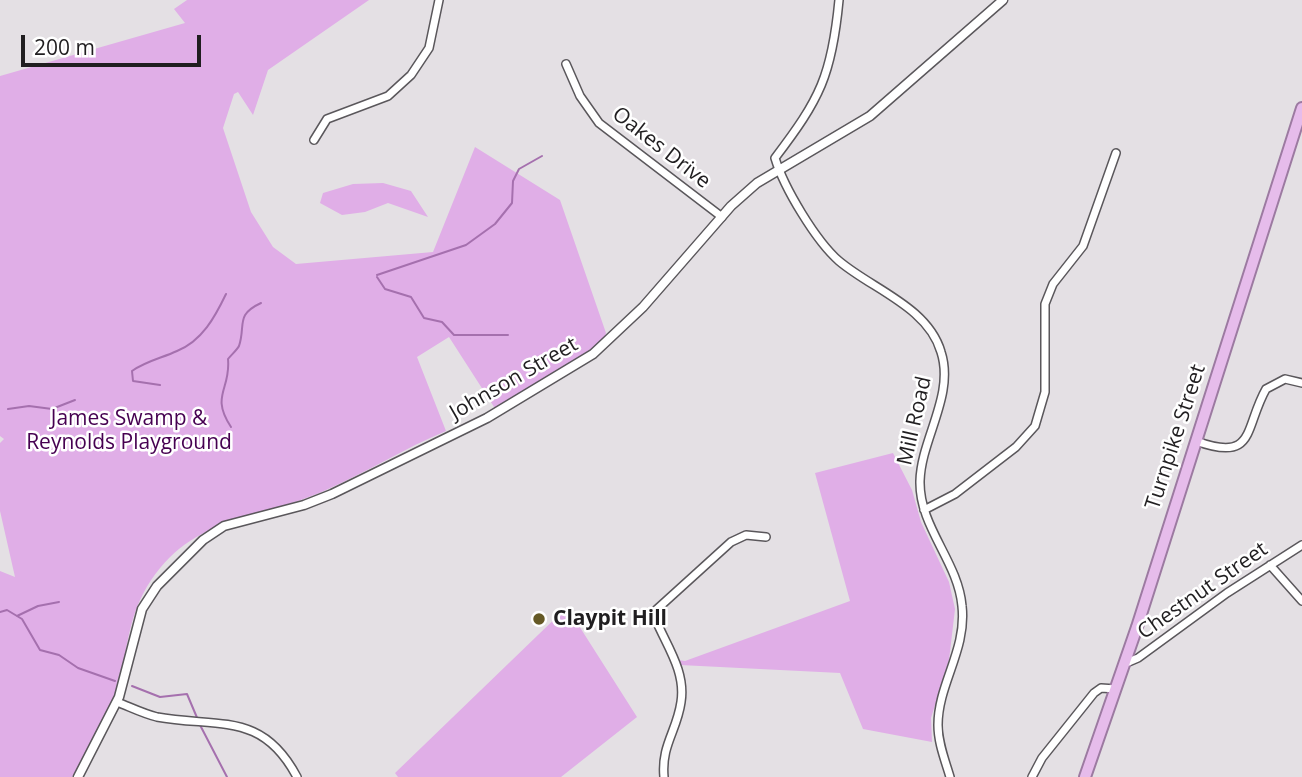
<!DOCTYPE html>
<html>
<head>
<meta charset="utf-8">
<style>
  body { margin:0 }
  #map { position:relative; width:1302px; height:777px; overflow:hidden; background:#e4e0e4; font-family:"Open Sans",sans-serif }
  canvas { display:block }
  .scale { position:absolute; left:21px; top:35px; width:180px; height:32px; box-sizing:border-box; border:4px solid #201e20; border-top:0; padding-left:9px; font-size:21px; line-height:24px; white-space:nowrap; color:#201e20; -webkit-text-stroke:5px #fff; paint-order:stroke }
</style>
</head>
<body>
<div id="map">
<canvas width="1302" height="777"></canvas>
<div class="scale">200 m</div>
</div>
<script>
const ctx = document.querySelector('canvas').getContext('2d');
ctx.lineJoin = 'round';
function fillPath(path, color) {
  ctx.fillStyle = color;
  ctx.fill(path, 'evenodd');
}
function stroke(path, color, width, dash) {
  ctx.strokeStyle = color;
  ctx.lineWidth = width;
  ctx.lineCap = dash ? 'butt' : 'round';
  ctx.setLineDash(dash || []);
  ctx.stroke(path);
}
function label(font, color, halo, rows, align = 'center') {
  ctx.font = font + ' "Open Sans",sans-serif';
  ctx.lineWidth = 5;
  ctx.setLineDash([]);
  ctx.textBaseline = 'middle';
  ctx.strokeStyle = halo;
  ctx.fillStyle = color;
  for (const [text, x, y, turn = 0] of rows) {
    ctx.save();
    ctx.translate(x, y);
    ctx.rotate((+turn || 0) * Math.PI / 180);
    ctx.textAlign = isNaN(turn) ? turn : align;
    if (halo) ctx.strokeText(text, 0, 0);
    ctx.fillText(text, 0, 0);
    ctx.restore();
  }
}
fillPath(new Path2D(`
  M 187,0 L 369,0 L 268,70 L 253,115 L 238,92 L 234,94 L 223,128 L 251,212 L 273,247 L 296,264 L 433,252 L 475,147 L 560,200 L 606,333 L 603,343 L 496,410 L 449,337 L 417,357 L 446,431 C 405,448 367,472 326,490 C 255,522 186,514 143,594 C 127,624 126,660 117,692 C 108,722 88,750 72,777 L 0,777 L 0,571 L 15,577 L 0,511 L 0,443 L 4,439 L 0,436 L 0,76 L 185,23 L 174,9 Z
  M 383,183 L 411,191 L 428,217 L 388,203 L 365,212 L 342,215 L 320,203 L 323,193 L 353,184 Z
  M 893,453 L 912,490 L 921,522 L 949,582 L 955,609 L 949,660 L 931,718 L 932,742 L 863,729 L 840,673 L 680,665 L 678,660 L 685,661 L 850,601 L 815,473 Z
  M 567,607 L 637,717 L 561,777 L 398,777 L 395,773 Z`), '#e0aee7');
stroke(new Path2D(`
  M 377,275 L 466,245 L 495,224 L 512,203 L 513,181 L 519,169 L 542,156
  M 377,277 L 385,289 L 411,297 L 424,318 L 442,322 L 454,335 L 508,335
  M 160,385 L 133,381 L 132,371 C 146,361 162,358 177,351 C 202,341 215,317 226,294
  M 8,409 L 29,406 L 52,409 L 75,400
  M 231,427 C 210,395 231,390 228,359 C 231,355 237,350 239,346 C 246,325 235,315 261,303
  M 0,612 L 7,610 L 22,619 L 40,650 L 59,655 L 78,668 L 115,681
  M 17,616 L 38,606 L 59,602
  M 132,686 L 160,697 L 187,694 L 198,720
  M 200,725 L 227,777`), '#a570ae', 2);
const minor = new Path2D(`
  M 839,0 C 832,75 820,99 775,158 C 784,188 816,241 839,261 C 872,289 928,307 941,352 C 955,395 921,439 920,481 C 919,527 958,561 962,606 C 967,650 938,684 938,725 C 938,743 945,760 950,777
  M 566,64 L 580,96 L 599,123 L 722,217
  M 314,140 L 327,119 L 388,96 L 411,75 L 429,48 L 439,0
  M 1196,441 C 1256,463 1244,428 1266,389 L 1285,379 L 1302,383
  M 924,510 L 955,494 L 1016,447 L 1035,426 L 1045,392 L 1045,304 L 1053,284 L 1083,246 L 1116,153
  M 1270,565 L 1302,601
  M 1124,664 L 1138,658 L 1227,593 L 1302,545
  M 117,702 C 130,707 144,714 157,717 C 219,728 262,711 297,777
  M 664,777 C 661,745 677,731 681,702 C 686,671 666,645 655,618 L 656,610 L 731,542 L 746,535 L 766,537
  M 1032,777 L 1042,758 L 1094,693 L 1101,688 L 1116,689`);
const tertiary = new Path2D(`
  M 78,777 L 119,697 L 142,609 L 157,586 L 203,540 L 224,526 L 304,505 L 332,494 L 487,418 L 593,354 L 643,307 L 731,206 L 757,183 L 870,116 L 1003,0`);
const trunk = new Path2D(`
  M 1085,777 L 1137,627 L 1302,108`);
stroke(minor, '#5a575b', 10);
stroke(tertiary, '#5a575b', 11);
stroke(trunk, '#9c7aa1', 14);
stroke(minor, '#fff', 7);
stroke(tertiary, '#fff', 8);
stroke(trunk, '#e6bceb', 10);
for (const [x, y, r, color] of [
  [539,619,7,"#655926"]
]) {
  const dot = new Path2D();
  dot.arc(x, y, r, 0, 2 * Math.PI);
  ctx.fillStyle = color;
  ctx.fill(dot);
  stroke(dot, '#fff', 2.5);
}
label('21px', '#201e20', '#fff', [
  ["Oakes Drive",661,148,38],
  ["Johnson Street",514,379,-30],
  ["Mill Road",915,421,-77],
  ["Turnpike Street",1176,437,-72],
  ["Chestnut Street",1203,591,-35]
]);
label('21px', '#460051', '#fff', [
  ["James Swamp &",129,419],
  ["Reynolds Playground",129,443]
]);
label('bold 21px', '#201e20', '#fff', [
  ["Claypit Hill",553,619]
], 'left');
</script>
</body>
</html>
